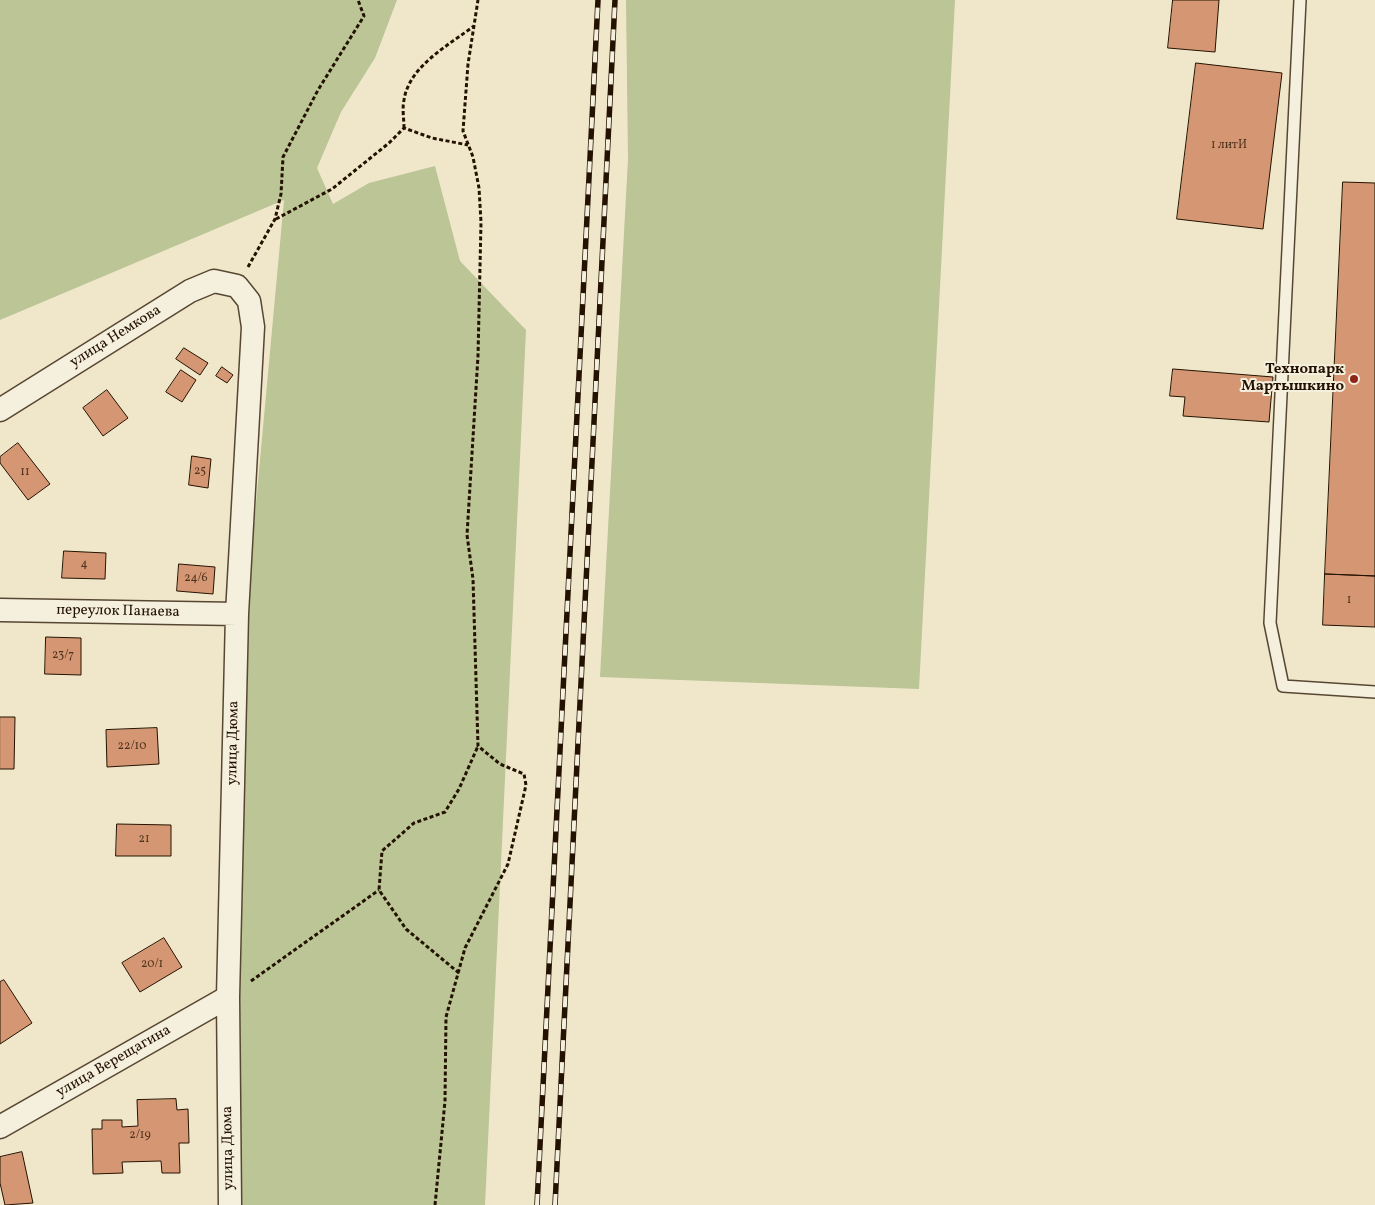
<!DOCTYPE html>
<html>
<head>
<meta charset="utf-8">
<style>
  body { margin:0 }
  canvas { display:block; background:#f0e7ca }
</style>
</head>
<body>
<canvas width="1375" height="1205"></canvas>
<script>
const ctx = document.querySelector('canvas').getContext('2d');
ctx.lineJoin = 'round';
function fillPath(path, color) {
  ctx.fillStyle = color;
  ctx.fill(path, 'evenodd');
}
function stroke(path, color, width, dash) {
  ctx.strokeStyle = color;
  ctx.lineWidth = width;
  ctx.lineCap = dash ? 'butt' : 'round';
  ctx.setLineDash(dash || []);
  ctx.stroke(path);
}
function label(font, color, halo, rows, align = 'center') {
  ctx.font = font + ' Vollkorn,serif';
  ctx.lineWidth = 4;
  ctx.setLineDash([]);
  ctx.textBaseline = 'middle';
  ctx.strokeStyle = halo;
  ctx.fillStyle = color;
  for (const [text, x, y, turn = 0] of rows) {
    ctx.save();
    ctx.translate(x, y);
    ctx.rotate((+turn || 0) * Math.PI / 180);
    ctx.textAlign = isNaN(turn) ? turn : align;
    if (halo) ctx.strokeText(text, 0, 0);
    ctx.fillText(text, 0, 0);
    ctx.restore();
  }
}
fillPath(new Path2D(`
  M 0,0 L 397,0 L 375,58 L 341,112 L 317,168 L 333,204 L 369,183 L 435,166 L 460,261 L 526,330 L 485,1205 L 238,1205 L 222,872 L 284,200 L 0,320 Z
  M 626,0 L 955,0 L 919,689 L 600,677 L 628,159 Z`), '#bbc596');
const building = new Path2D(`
  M 1173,0 L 1219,0 L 1215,52 L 1168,48 Z
  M 1196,63 L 1282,73 L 1263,229 L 1177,219 Z
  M 1343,182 L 1375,183 L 1375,576 L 1325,574 Z
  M 184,348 L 208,363 L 200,375 L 176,359 Z
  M 222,367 L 233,375 L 227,383 L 216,376 Z
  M 1173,369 L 1273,377 L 1269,422 L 1183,416 L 1185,397 L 1170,396 Z
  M 181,370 L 196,380 L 182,402 L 166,392 Z
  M 107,390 L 128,418 L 103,436 L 83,408 Z
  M 18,443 L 50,484 L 28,500 L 0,463 L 0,457 Z
  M 192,456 L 211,459 L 208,488 L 189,485 Z
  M 64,551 L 106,553 L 105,579 L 62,578 Z
  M 179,564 L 215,567 L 213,594 L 177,591 Z
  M 1325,574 L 1375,576 L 1375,627 L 1323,625 Z
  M 46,637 L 81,638 L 81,675 L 45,674 Z
  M 0,717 L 15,717 L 14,769 L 0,769 Z
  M 157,728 L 159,764 L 107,767 L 106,730 Z
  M 117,824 L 171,825 L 171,856 L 116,856 Z
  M 164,938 L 182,967 L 140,992 L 122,963 Z
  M 4,980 L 32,1023 L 0,1044 L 0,982 Z
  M 176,1099 L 177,1110 L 188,1109 L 189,1143 L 179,1143 L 180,1173 L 162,1173 L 161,1161 L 122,1162 L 123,1173 L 93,1174 L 92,1129 L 102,1129 L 102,1120 L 122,1120 L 122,1127 L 138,1126 L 137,1100 Z
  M 22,1152 L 33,1203 L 5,1205 L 0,1183 L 0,1157 Z`);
fillPath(building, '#d59773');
stroke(building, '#241200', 1);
const lane = new Path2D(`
  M 1300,0 L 1270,623 L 1283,686 L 1375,692`);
const street = new Path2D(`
  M 0,410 L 190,291 L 214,281 L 237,286 L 249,301 L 253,327 L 237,614 L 228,997 L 230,1205
  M 0,610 L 237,614
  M 0,1127 L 228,997`);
stroke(lane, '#574732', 14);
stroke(street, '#574732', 25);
stroke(new Path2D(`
  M 404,128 C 404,119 402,109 404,100 C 409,66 449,45 474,26
  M 276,219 L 332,189 L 389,143 L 404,128 L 432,138 L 468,145
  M 248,267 L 275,219 L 281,194 L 283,157 L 318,90 L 364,16 L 358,0
  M 459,973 L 406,929 L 379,890 L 382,851 L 414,823 L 445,812 L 459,789 L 478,746
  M 251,981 L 379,890
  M 435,1205 L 445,1101 L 446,1017 L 465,948 L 508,864 L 526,785 L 524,774 L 500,764 L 478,746 L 473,579 L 467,535 L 478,356 L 481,222 L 479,188 L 473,157 L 463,131 L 468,64 L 478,0`), '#241200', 3, [4, 2.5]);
stroke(lane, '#f5efdd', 11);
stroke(street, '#f5efdd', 22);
const rail = new Path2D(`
  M 537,1205 L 598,0
  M 555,1205 L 615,0`);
stroke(rail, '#241200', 5.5);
stroke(rail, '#f5efdd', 4, [11]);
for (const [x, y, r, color] of [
  [1354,379,5,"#8f2418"]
]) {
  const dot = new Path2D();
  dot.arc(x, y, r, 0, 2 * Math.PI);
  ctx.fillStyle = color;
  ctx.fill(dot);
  stroke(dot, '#f5efdd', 2);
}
label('12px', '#50331d', null, [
  ["1 литИ",1229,146],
  ["25",200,472],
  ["11",25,473],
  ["4",84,565],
  ["24/6",196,579],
  ["1",1349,601],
  ["23/7",63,656],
  ["22/10",132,747],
  ["21",144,840],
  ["20/1",152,965],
  ["2/19",140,1136]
]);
label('15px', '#241200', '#f5efdd', [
  ["улица Немкова",116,337,-32],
  ["переулок Панаева",118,612,1],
  ["улица Дюма",234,743,-89],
  ["улица Верещагина",114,1062,-30],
  ["улица Дюма",229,1148,-91]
]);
label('bold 15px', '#241200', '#f5efdd', [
  ["Технопарк",1344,370],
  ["Мартышкино",1344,387]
], 'right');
</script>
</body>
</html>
